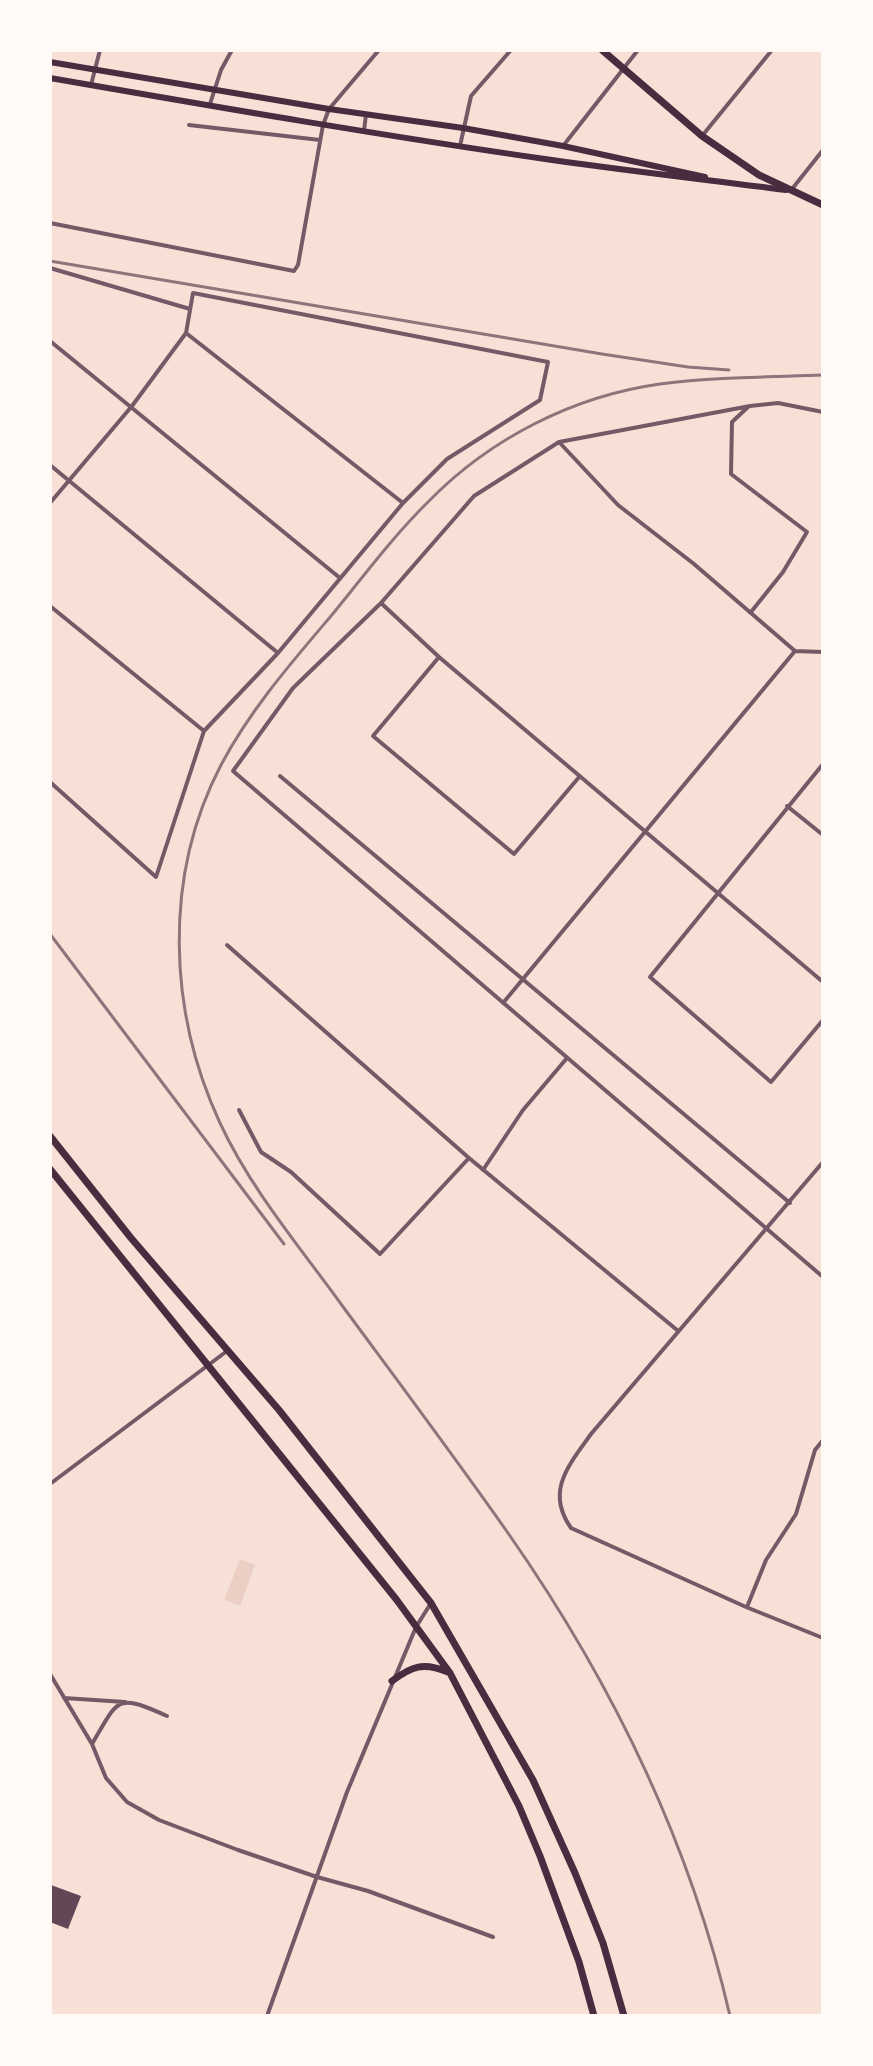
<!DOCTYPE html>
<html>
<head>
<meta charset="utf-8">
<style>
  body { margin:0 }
  #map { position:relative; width:873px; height:2066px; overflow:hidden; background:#f7e1d7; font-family:"Noto Sans",sans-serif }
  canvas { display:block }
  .frame { position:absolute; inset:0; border:52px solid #fffaf5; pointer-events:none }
</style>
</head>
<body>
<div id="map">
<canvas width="873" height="2066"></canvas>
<div class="frame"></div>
</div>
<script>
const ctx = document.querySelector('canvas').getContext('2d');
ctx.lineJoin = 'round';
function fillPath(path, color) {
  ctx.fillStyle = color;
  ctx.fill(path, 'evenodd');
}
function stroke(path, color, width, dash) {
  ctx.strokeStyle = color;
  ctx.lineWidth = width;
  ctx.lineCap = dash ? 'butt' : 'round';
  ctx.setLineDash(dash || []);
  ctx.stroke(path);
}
fillPath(new Path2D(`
  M 240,1559 L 255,1565 L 240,1606 L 224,1600 Z`), '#ebcfc5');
fillPath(new Path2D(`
  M 51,1885 L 81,1896 L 68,1929 L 50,1922 Z`), '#644757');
stroke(new Path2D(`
  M 91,85 L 100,50
  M 210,104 L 221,70 L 232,50
  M 189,125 L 320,140
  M 364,131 L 366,114
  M 702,136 L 772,50
  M 460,146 L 471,96 L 511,50
  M 563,146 L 638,50
  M 792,189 L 823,150
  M 50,223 L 294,271 L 298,265 L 323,125 L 329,109 L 379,50
  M 50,268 L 190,309
  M 186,333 L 403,503
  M 50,341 L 340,578
  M 748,407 L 732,422 L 731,474 L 807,532 L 783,572 L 751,612
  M 823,412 L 778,403 L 750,406 L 559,442 L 474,496 L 381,603 L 293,688 L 233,771 L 823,1277
  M 559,442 L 618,505 L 694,564 L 795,651 L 823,652
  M 50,465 L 278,653
  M 50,503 L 132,406 L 186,333 L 193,293 L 548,362 L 540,400 L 447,459 L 403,503 L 278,653 L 204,731 L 156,877 L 50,782
  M 381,603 L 439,657 L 823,982
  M 50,606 L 204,731
  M 439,657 L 373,736 L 514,854 L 580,776
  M 823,764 L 650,977 L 771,1082 L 823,1020
  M 280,776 L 790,1203
  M 787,806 L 823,835
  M 227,945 L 469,1158 L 677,1330
  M 503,1003 L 795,651
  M 239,1110 L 261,1152 L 291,1172 L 380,1254 L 469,1158
  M 823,1162 L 591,1434 C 569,1465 545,1491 571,1528 L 746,1607 L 823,1638
  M 483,1170 L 523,1110 L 567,1058
  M 50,1484 L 227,1351
  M 747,1607 L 766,1560 L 796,1514 L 815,1450 L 823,1440
  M 50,1674 L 92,1744 L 106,1778 L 127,1802 L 159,1820 L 238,1850 L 317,1877 L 368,1891 L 493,1937
  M 64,1698 L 125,1702
  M 92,1744 C 119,1698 116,1693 167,1716
  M 267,2016 L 347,1792 L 416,1627 L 431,1603`), '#755966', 4);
stroke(new Path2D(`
  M 50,62 L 329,109 L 463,128 L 563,146 L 705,177
  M 50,78 C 217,107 384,136 552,160 C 630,171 708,180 786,190`), '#4a2c40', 6);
stroke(new Path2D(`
  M 602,50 L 702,136 L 759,175 L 823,205`), '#4a2c40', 7);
stroke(new Path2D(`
  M 50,1136 L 131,1238 L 279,1410 L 431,1603 L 533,1780 L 575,1873 L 603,1943 L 624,2016
  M 50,1169 L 396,1599 L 450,1673 L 519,1806 L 540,1856 L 579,1962 L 594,2016
  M 392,1681 C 412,1666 423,1662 448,1672`), '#4a2c40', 7);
stroke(new Path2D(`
  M 50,261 L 602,354 L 688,367 L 729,370
  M 50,934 L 284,1244
  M 730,2016 C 690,1842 610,1679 508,1533 C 454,1456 397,1380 341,1304 C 299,1246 250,1188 220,1123 C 168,1011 163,876 221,765 C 250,710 291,663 331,616 C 363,577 394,535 430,500 C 491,438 574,396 660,384 C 714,377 769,377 823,375`), '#8f747c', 3);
</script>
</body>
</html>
